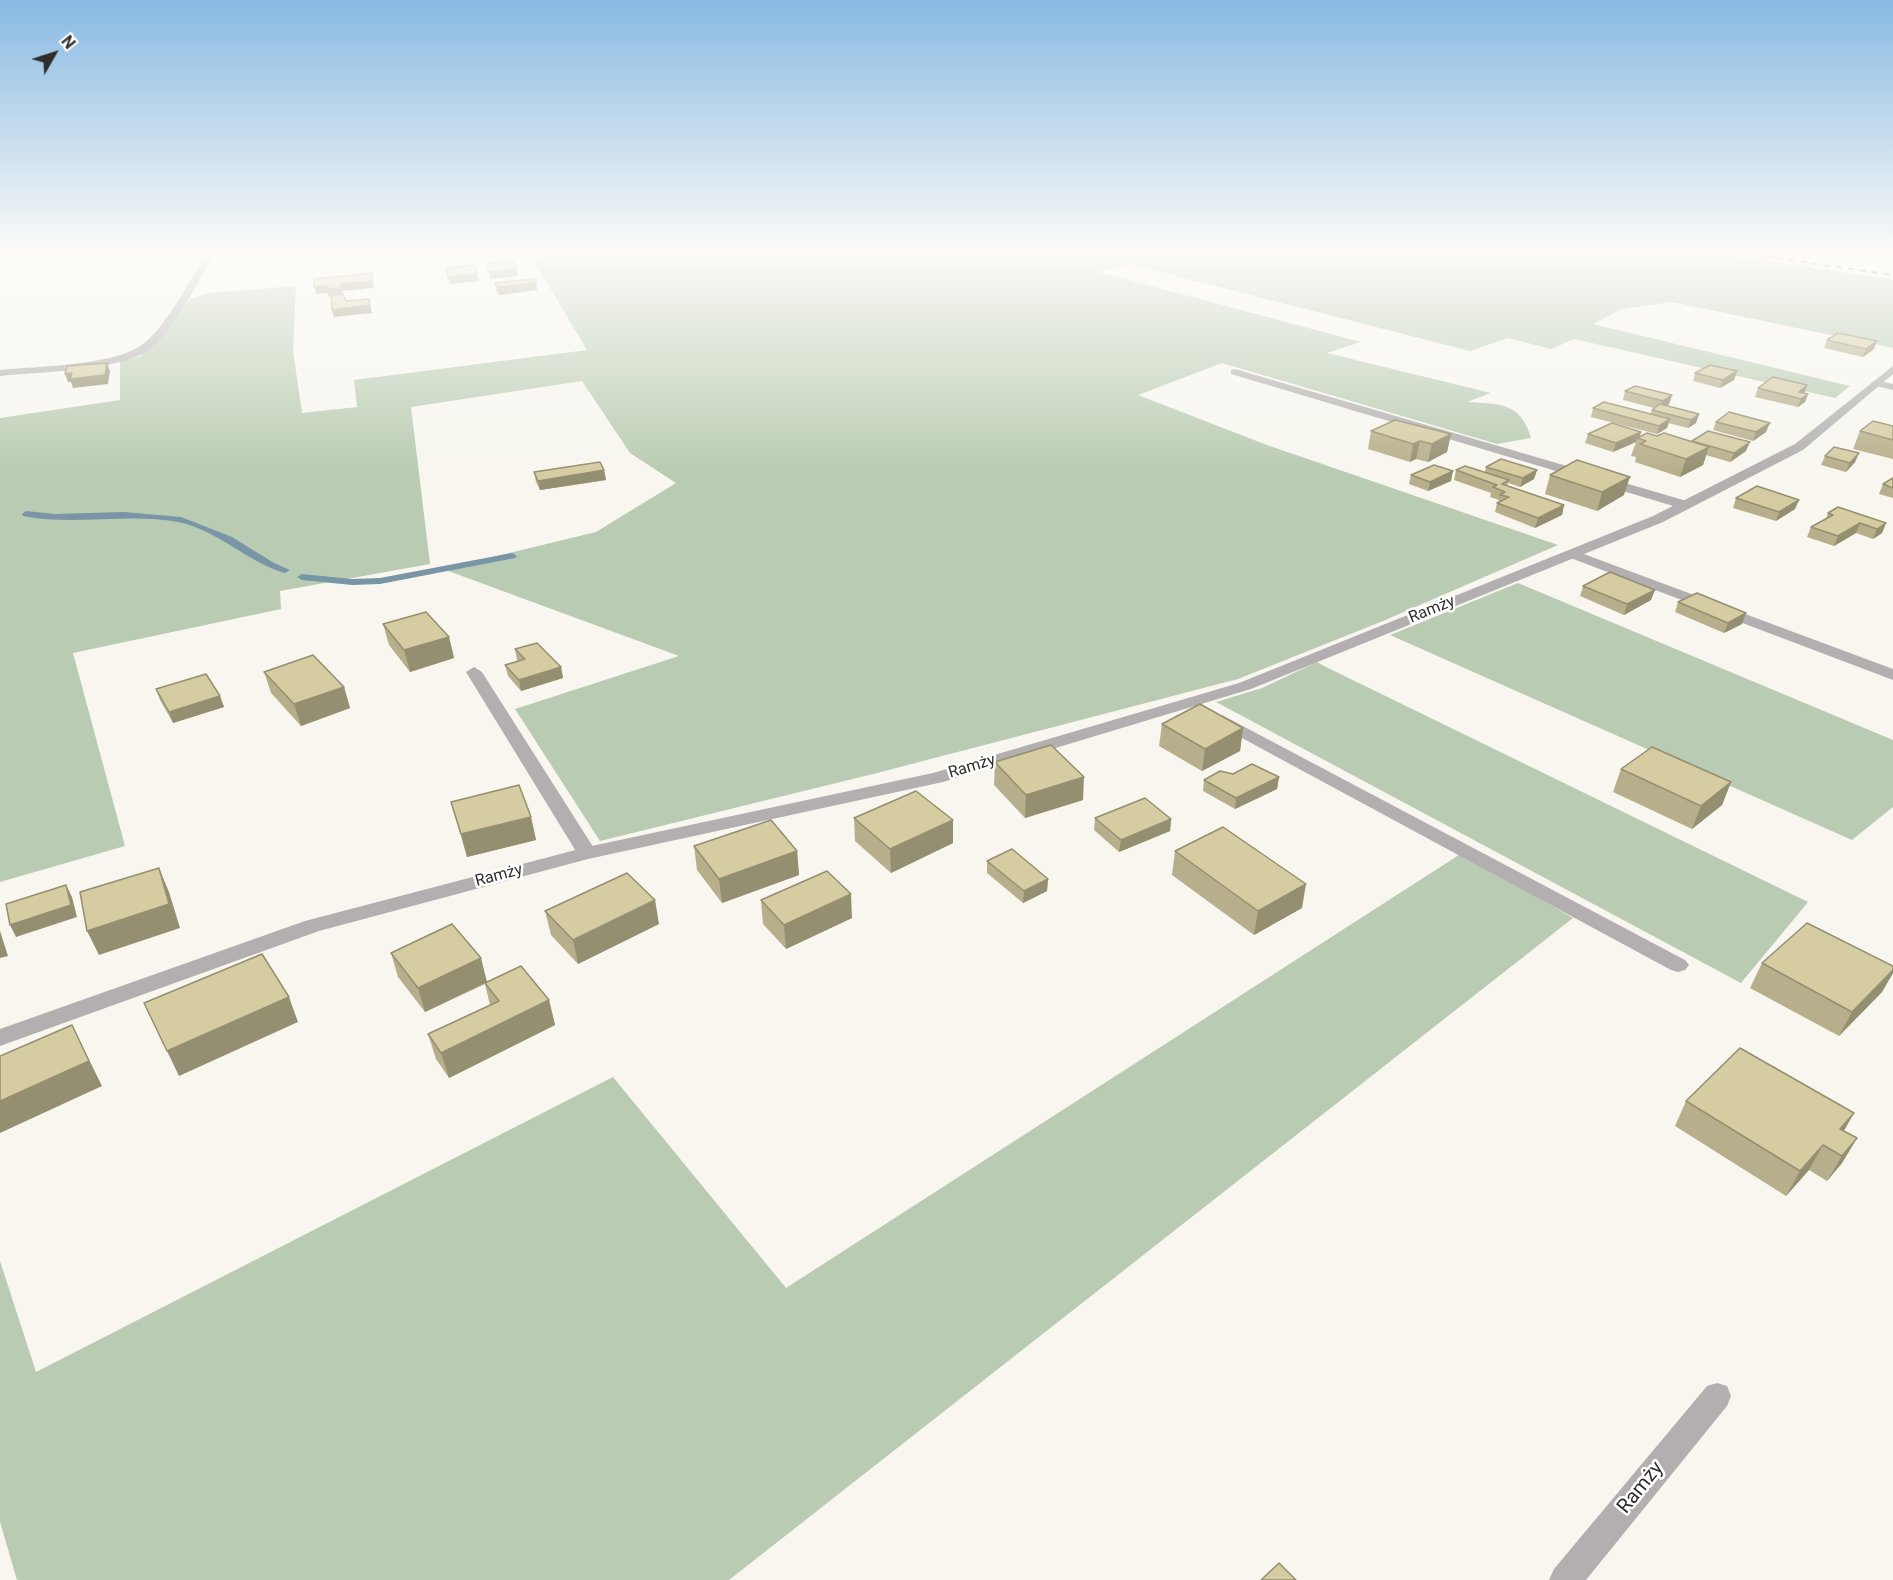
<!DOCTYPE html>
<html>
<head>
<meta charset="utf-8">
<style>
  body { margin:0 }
  #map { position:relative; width:1893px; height:1580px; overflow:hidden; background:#f8f6ef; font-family:Roboto,sans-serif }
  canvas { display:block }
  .north { position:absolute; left:24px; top:24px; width:60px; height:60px; -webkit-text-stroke:4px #fff; paint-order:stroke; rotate:51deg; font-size:16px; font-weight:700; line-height:24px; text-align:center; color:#2f2e2c }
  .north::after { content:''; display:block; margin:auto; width:21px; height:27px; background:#2f2e2c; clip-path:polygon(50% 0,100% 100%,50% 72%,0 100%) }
</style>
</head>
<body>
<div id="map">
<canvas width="1893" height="1580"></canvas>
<div class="north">N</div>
</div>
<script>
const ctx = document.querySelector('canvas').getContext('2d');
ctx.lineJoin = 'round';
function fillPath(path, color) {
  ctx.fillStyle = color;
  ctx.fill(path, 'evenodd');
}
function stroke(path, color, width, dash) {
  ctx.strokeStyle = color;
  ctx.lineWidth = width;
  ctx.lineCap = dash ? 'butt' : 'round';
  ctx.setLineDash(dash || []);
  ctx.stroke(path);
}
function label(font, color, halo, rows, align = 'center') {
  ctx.font = font + ' Roboto,sans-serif';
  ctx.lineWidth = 5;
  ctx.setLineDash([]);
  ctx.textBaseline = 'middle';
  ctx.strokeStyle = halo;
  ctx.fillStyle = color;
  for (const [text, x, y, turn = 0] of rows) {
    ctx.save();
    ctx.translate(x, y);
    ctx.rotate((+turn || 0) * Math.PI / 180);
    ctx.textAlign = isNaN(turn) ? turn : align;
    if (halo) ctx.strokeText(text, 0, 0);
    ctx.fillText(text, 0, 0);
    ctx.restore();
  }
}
fillPath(new Path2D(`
  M 584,253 L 1713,253 L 1893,280 L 1893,348 L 1672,302 L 1622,309 L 1593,324 L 1850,386 L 1835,398 L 1574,339 L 1551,349 L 1508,338 L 1470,351 L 1129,264 L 1099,272 L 1361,342 L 1327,353 L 1491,393 L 1467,402 C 1499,404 1521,402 1531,438 L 1497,444 L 1222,363 L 1138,395 L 1267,445 L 1558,545 L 1383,621 L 1238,679 L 877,773 L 600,841 L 515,709 L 679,656 L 443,569 L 596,532 L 676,483 L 630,453 L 582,381 L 411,407 L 430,564 L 280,591 L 281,609 L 73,653 L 125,846 L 0,882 L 0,418 L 120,400 L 120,360 L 139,357 L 162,337 L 190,299 L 208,293 L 296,286 L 293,351 L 302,413 L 357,407 L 354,380 L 587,350 L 532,258 Z
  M 1518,583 L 1893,740 L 1893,807 L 1852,840 L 1390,635 Z
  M 1317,662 L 1324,666 L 1808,902 L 1741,983 L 1216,702 L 1262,688 Z
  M 1462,853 L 1573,918 L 729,1580 L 17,1580 L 0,1522 L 0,1261 L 36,1372 L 613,1077 L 786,1288 Z`), '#b9cbb2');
fillPath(new Path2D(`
  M 26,511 L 55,514 L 124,512 L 181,517 L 232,537 L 274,563 L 290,570 L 285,573 C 247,562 218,530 178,522 C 127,513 74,526 23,516 L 22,514 Z
  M 512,553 L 517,556 L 515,558 L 380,584 L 352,585 L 302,580 L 297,577 L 302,574 L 352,579 L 380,578 Z`), '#7896a6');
fillPath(new Path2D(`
  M 1235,369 L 1690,502 L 1691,505 L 1690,508 L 1680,508 L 1231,374 L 1231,370 Z
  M 1876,380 L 1893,384 L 1893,390 L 1872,385 L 1871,383 Z
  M 1573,550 L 1893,669 L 1893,680 L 1568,557 L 1566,554 Z
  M 474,667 L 482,672 L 597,853 L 594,857 L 580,857 L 577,853 L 466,672 Z
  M 1222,715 L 1685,960 L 1689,965 L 1685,970 L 1678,972 L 1671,970 L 1216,724 L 1214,720 Z`), '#b3afb0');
fillPath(new Path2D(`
  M 207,253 L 215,253 C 197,282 177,327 150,349 C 123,371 36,372 0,376 L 0,370 C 36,366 111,366 140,346 C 164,331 191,278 207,253 Z
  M 1893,366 L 1893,374 L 1803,450 L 1663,522 L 1251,689 L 943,782 L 588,859 L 319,931 L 0,1046 L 0,1029 L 305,921 L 587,847 L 933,773 L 1239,683 L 1653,516 L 1795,444 Z
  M 1717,1383 L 1727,1386 L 1731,1396 L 1727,1406 L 1586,1580 L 1549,1580 L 1554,1569 L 1707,1386 Z`), '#b3afb0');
stroke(new Path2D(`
  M 1741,253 L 1893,275`), '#61605c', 2, [6, 6]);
fillPath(new Path2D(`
  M 495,283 L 536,283 L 537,290 L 499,295 L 496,291 Z
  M 1827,340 L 1874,349 L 1863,357 L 1824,348 Z
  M 1737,371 L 1734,380 L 1720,388 L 1693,381 L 1695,373 Z
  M 1807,385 L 1804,393 L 1808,394 L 1805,402 L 1798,407 L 1755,397 L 1758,388 Z
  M 1625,391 L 1672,395 L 1669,404 L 1666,406 L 1696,423 L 1688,428 L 1668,423 L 1667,428 L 1657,434 L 1591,417 L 1593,408 L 1650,414 L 1652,410 L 1654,408 L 1623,400 Z
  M 1716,422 L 1766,432 L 1753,441 L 1713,430 Z
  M 1893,426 L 1893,459 L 1853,449 L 1860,431 Z
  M 1371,431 L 1451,434 L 1447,452 L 1428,462 L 1416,459 L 1410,462 L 1368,449 Z
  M 1641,432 L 1639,437 L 1657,436 L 1746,451 L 1730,462 L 1706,455 L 1703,465 L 1680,477 L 1635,462 L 1636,457 L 1631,456 L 1636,442 L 1613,452 L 1585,443 L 1588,434 Z
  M 1859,453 L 1855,462 L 1846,472 L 1821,465 L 1825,456 Z
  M 1486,467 L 1537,470 L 1534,479 L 1520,487 L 1508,483 L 1507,486 L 1564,505 L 1562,515 L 1535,528 L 1495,512 L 1497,503 L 1498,502 L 1499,500 L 1490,497 L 1491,493 L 1454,480 L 1456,470 L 1485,472 Z
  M 604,470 L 606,480 L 540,490 L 536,482 L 534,472 Z
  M 1411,475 L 1451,481 L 1428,491 L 1409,484 Z
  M 1550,475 L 1624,495 L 1597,511 L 1545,494 Z
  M 1893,478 L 1893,498 L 1879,494 L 1883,484 Z
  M 1736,498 L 1795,509 L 1776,521 L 1733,508 Z
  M 1828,513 L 1886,523 L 1882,533 L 1873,539 L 1856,533 L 1834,546 L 1807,537 L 1811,527 L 1826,519 Z
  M 1583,586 L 1651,600 L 1624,615 L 1580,596 Z
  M 1678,602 L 1742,624 L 1724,633 L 1675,612 Z
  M 383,624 L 449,637 L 454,658 L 410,672 L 389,645 Z
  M 515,649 L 561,667 L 563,678 L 521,691 L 508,676 L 505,665 L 518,661 L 517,660 Z
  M 264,672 L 344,687 L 350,708 L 301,726 L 271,693 Z
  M 156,689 L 220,696 L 224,707 L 173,723 L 160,700 Z
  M 1162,724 L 1243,728 L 1240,751 L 1202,771 L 1159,746 Z
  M 995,762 L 1083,800 L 1025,818 L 994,785 Z
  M 1621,769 L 1731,782 L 1722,805 L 1692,829 L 1613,792 Z
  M 1233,774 L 1279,777 L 1277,789 L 1235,809 L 1203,791 L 1204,780 Z
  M 451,802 L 531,817 L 536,840 L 467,857 Z
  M 854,818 L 953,820 L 953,843 L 891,873 L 855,841 Z
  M 1095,818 L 1171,819 L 1170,831 L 1119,852 L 1094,830 Z
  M 694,846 L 797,851 L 799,875 L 722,903 L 697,870 Z
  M 1175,851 L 1302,908 L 1254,935 L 1172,875 Z
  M 987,861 L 1048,879 L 1047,891 L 1023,903 L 987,873 Z
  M 761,900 L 852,918 L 786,949 L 763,924 Z
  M 545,911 L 659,924 L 578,964 L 551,935 Z
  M 391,953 L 549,1000 L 555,1025 L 449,1078 L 436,1059 L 428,1034 L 490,1005 L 485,984 L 425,1012 L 398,977 Z
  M 1762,963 L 1893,966 L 1893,973 L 1882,992 L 1839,1036 L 1750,988 Z
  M 1686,1101 L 1844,1131 L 1857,1138 L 1842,1163 L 1827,1181 L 1809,1170 L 1786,1196 L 1675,1126 Z`), '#b7af8b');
fillPath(new Path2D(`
  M 517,269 L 518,276 L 490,279 L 489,272 Z
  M 372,273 L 374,288 L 342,291 L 342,295 L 329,297 L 328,293 L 316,294 L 314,287 L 340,284 Z
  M 477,274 L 479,281 L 450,284 L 448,277 Z
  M 536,283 L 537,290 L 499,295 L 497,287 Z
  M 369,299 L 372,313 L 334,317 L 332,310 Z
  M 1877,341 L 1874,349 L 1863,357 L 1866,349 Z
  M 107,363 L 110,371 L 108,384 L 73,388 L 71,382 L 68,382 L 65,374 Z
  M 1737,371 L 1734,380 L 1720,388 L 1723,380 Z
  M 1807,385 L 1804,394 L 1799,392 Z
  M 1808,394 L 1805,402 L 1798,407 L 1801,399 Z
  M 1672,395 L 1669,404 L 1660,409 L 1663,401 Z
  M 1699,414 L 1696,423 L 1688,428 L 1691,420 Z
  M 1670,419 L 1667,428 L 1657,434 L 1659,426 Z
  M 1770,423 L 1766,432 L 1753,441 L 1756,432 Z
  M 1641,432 L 1639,439 L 1637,438 L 1636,442 L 1613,452 L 1616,443 Z
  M 1451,434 L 1447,452 L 1428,462 L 1432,444 Z
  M 1420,441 L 1416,459 L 1410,462 L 1413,444 Z
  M 1750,442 L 1746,451 L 1730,462 L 1734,453 Z
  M 1709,447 L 1703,465 L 1680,477 L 1686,459 Z
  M 1859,453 L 1855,462 L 1846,472 L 1850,463 Z
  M 604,470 L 606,480 L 540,490 L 538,481 Z
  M 1537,470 L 1534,479 L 1520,487 L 1523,478 Z
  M 1453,471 L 1451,481 L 1428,491 L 1430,482 Z
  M 1630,477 L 1624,495 L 1597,511 L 1602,492 Z
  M 1799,500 L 1795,509 L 1776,521 L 1779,512 Z
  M 1564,505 L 1562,515 L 1535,528 L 1538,518 Z
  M 1860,523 L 1856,533 L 1834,546 L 1838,536 Z
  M 1886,523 L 1882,533 L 1873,539 L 1877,529 Z
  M 1655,590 L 1651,600 L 1624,615 L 1627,604 Z
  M 1746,613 L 1742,624 L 1724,633 L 1728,623 Z
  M 449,637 L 454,658 L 410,672 L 404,650 Z
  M 561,667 L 563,678 L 521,691 L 519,680 Z
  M 344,687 L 350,708 L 301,726 L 294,704 Z
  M 220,696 L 224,707 L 173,723 L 169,712 Z
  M 1243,728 L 1240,751 L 1202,771 L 1205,749 Z
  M 1084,777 L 1083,800 L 1025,818 L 1026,795 Z
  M 1279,777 L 1277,789 L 1235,809 L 1236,798 Z
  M 1731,782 L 1722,805 L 1692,829 L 1701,806 Z
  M 531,817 L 536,840 L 467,857 L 461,834 Z
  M 1171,819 L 1170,831 L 1119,852 L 1121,840 Z
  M 953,820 L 953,843 L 891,873 L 890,849 Z
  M 797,851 L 799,875 L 722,903 L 719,879 Z
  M 159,868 L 169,892 L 180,928 L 99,955 L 87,931 Z
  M 1048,879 L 1047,891 L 1023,903 L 1024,891 Z
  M 1306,884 L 1302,908 L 1254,935 L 1258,911 Z
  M 66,885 L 72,897 L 77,917 L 16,937 L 10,925 Z
  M 851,894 L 852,918 L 786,949 L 784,925 Z
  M 655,900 L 659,924 L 578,964 L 573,940 Z
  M 0,931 L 8,956 L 0,958 Z
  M 481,958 L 487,982 L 425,1012 L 418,988 Z
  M 1893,970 L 1893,973 L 1882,992 L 1839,1036 L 1852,1012 Z
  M 289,997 L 298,1022 L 179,1076 L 167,1051 Z
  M 549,1000 L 555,1025 L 449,1078 L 441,1053 Z
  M 72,1025 L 102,1086 L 0,1133 L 0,1101 Z
  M 1854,1113 L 1840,1138 L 1840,1129 Z
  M 1857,1138 L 1842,1163 L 1827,1181 L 1842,1156 Z
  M 1823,1145 L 1809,1170 L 1786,1196 L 1800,1171 Z`), '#958f71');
const building = new Path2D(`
  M 514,261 L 517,269 L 489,272 L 486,263 Z
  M 474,265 L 477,274 L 448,277 L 446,268 Z
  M 372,273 L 373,281 L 340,284 L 340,288 L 327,289 L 327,285 L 314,287 L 314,279 Z
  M 534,279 L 536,283 L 497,287 L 495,283 Z
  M 343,294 L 346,301 L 369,299 L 370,305 L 332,310 L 331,296 Z
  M 1838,333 L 1877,341 L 1866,349 L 1827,340 Z
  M 107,363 L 105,375 L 70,379 L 72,373 L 65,374 L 67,366 Z
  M 1710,365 L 1737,371 L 1723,380 L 1695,373 Z
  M 1773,377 L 1807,385 L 1799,392 L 1808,394 L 1801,399 L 1758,388 Z
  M 1635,386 L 1672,395 L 1663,401 L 1625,391 Z
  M 1604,402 L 1670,419 L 1659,426 L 1593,408 Z
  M 1660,404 L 1699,414 L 1691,420 L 1652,410 Z
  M 1729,412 L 1770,423 L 1756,432 L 1716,422 Z
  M 1395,420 L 1451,434 L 1432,444 L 1420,441 L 1413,444 L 1371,431 Z
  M 1873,421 L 1893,426 L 1893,440 L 1860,431 Z
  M 1612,423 L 1641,432 L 1616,443 L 1588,434 Z
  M 1708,431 L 1750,442 L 1734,453 L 1692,441 Z
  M 1647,433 L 1657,436 L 1664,433 L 1709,447 L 1686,459 L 1640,444 L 1646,441 L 1637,438 Z
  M 1834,447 L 1859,453 L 1850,463 L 1825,456 Z
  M 1501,459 L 1537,470 L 1523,478 L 1486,467 Z
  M 1577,460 L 1630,477 L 1602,492 L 1550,475 Z
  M 600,462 L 604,470 L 538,481 L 534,472 Z
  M 1434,465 L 1453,471 L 1430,482 L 1411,475 Z
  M 1465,466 L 1509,480 L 1502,484 L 1564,505 L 1538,518 L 1497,503 L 1509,497 L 1500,495 L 1505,492 L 1493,487 L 1497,485 L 1456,470 Z
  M 1893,478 L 1893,488 L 1883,484 Z
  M 1757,486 L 1799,500 L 1779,512 L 1736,498 Z
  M 1838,507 L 1886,523 L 1877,529 L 1860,523 L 1838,536 L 1811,527 L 1833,515 L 1828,513 Z
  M 1610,572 L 1655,590 L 1627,604 L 1583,586 Z
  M 1697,593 L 1746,613 L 1728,623 L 1678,602 Z
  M 426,612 L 449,637 L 404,650 L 383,624 Z
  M 537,643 L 561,667 L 519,680 L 505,665 L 525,659 L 515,649 Z
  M 313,655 L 344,687 L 294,704 L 264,672 Z
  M 206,674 L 220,696 L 169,712 L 156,689 Z
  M 1200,704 L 1243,728 L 1205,749 L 1162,724 Z
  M 1051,745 L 1084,777 L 1026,795 L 995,762 Z
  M 1652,747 L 1731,782 L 1701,806 L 1621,769 Z
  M 1252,764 L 1279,777 L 1236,798 L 1204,780 L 1220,771 L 1233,774 Z
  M 519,785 L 531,817 L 461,834 L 451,802 Z
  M 916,791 L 953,820 L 890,849 L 854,818 Z
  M 1145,798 L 1171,819 L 1121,840 L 1095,818 Z
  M 771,820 L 797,851 L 719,879 L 694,846 Z
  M 1223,827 L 1306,884 L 1258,911 L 1175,851 Z
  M 1012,849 L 1048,879 L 1024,891 L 987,861 Z
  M 159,868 L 169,904 L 87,931 L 80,892 Z
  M 827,871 L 851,894 L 784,925 L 761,900 Z
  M 627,873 L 655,900 L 573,940 L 545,911 Z
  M 66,885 L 71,905 L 10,925 L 6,904 Z
  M 1807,923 L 1893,966 L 1893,970 L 1852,1012 L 1762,963 Z
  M 452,924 L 481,958 L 418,988 L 391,953 Z
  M 262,954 L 289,997 L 167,1051 L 144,1003 Z
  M 521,966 L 549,1000 L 441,1053 L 428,1034 L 499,1001 L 485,983 Z
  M 72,1025 L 89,1061 L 0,1101 L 0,1056 Z
  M 1740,1048 L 1854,1113 L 1840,1129 L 1857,1138 L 1842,1156 L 1823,1145 L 1800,1171 L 1686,1101 Z
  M 1279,1563 L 1296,1580 L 1261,1580 Z`);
fillPath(building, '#d5cca2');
stroke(building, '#958f71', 1.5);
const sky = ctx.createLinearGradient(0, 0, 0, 474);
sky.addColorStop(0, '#88bae3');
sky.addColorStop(0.53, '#fcfbf8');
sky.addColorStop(1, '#fcfbf800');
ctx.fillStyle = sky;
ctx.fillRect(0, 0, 1893, 474);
label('16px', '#2f2e2c', '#fff', [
  ["Ramży",1432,610,-22],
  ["Ramży",972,767,-17],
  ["Ramży",499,876,-15]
]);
label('20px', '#2f2e2c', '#fff', [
  ["Ramży",1641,1488,-51]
]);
</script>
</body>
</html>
